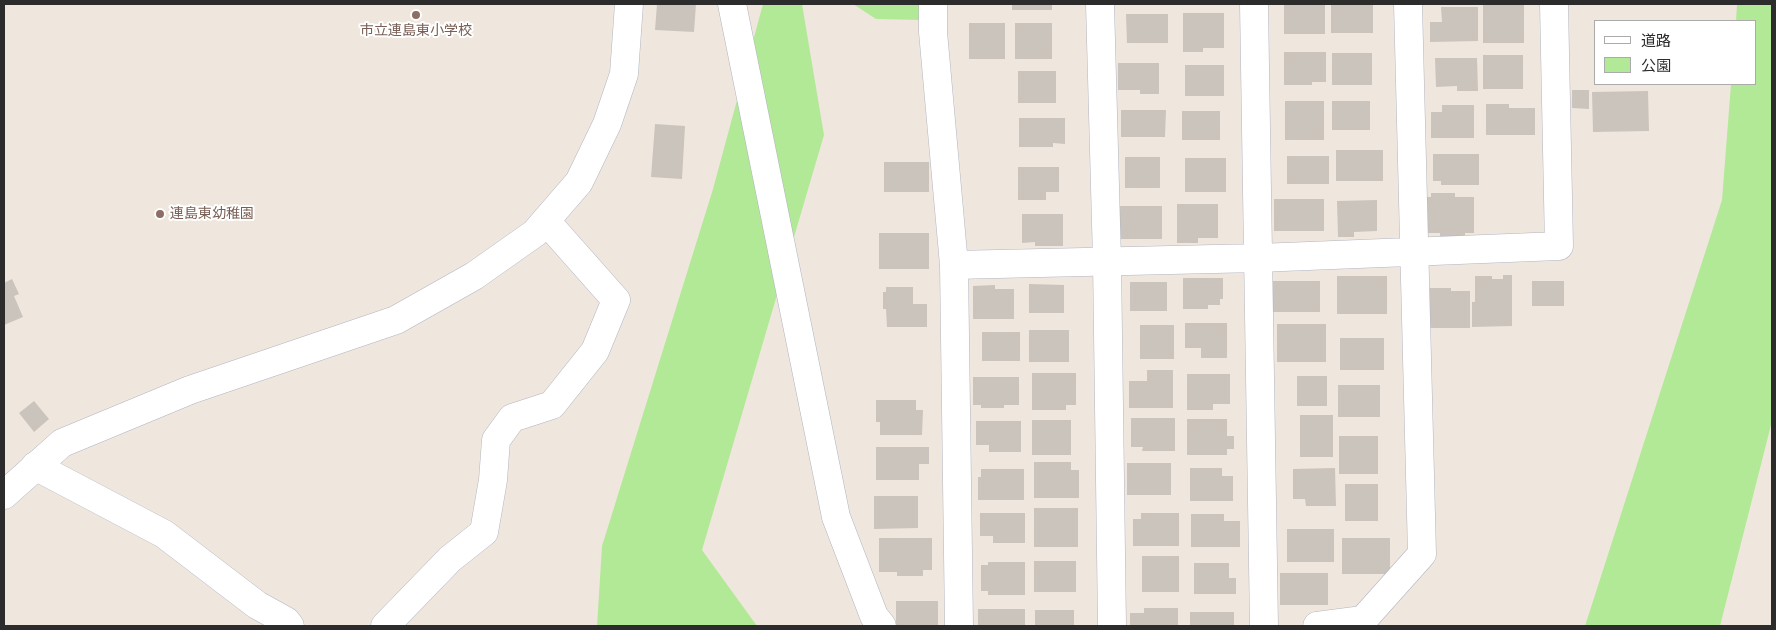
<!DOCTYPE html>
<html>
<head>
<meta charset="utf-8">
<style>
  body { margin:0 }
  #map { position:relative; width:1776px; height:630px; overflow:hidden; background:#efe7de; font-family:Figtree,"Noto Sans JP",sans-serif }
  canvas { display:block }
  .frame { position:absolute; inset:0; border:5px solid #2c2c2c; pointer-events:none }
  .legend { position:absolute; left:1594px; top:20px; width:162px; height:65px; box-sizing:border-box; background:#fff; border:1px solid #ababab; margin:0; padding:6px 9px; list-style:none; font-size:15px; color:#2c2c2c }
  .legend li { display:flex; align-items:center; gap:10px; height:25px }
  .legend b { width:25px; border:1px solid #ababab }
</style>
</head>
<body>
<div id="map">
<canvas width="1776" height="630"></canvas>
<div class="frame"></div>
<ul class="legend">
<li><b style="height:6px;background:#fff"></b>道路</li>
<li><b style="height:14px;background:#b2e996"></b>公園</li>
</ul>
</div>
<script>
const ctx = document.querySelector('canvas').getContext('2d');
ctx.lineJoin = 'round';
function fillPath(path, color) {
  ctx.fillStyle = color;
  ctx.fill(path, 'evenodd');
}
function stroke(path, color, width, dash) {
  ctx.strokeStyle = color;
  ctx.lineWidth = width;
  ctx.lineCap = dash ? 'butt' : 'round';
  ctx.setLineDash(dash || []);
  ctx.stroke(path);
}
function label(font, color, halo, rows, align = 'center') {
  ctx.font = font + ' Figtree,"Noto Sans JP",sans-serif';
  ctx.lineWidth = 4;
  ctx.setLineDash([]);
  ctx.textBaseline = 'middle';
  ctx.strokeStyle = halo;
  ctx.fillStyle = color;
  for (const [text, x, y, turn = 0] of rows) {
    ctx.save();
    ctx.translate(x, y);
    ctx.rotate((+turn || 0) * Math.PI / 180);
    ctx.textAlign = isNaN(turn) ? turn : align;
    if (halo) ctx.strokeText(text, 0, 0);
    ctx.fillText(text, 0, 0);
    ctx.restore();
  }
}
fillPath(new Path2D(`
  M 763,4 L 802,4 L 824,135 L 702,550 L 757,626 L 597,626 L 602,546 L 713,189 Z
  M 853,4 L 922,4 L 922,20 L 876,19 Z
  M 1737,4 L 1772,4 L 1772,421 L 1720,626 L 1585,626 L 1722,200 L 1731,84 L 1755,84 L 1755,21 L 1736,21 Z`), '#b2e996');
fillPath(new Path2D(`
  M 657,4 L 696,4 L 694,32 L 655,30 Z
  M 1012,4 L 1052,4 L 1052,10 L 1012,10 Z
  M 1284,4 L 1325,4 L 1325,34 L 1284,34 Z
  M 1331,4 L 1373,4 L 1373,33 L 1331,33 Z
  M 1483,4 L 1524,4 L 1524,43 L 1483,43 Z
  M 1441,7 L 1478,7 L 1478,41 L 1430,42 L 1430,22 L 1442,22 Z
  M 1183,13 L 1224,13 L 1224,48 L 1203,48 L 1203,52 L 1183,52 Z
  M 1126,14 L 1168,14 L 1168,43 L 1127,43 Z
  M 969,23 L 1005,23 L 1005,59 L 969,59 Z
  M 1015,23 L 1052,23 L 1052,59 L 1015,59 Z
  M 1284,52 L 1326,52 L 1326,82 L 1312,82 L 1312,85 L 1284,85 Z
  M 1332,53 L 1372,53 L 1372,85 L 1332,85 Z
  M 1483,55 L 1523,55 L 1523,89 L 1483,89 Z
  M 1435,58 L 1477,58 L 1478,91 L 1457,91 L 1457,86 L 1436,87 Z
  M 1118,63 L 1159,63 L 1159,94 L 1140,94 L 1140,90 L 1118,90 Z
  M 1185,65 L 1224,65 L 1224,96 L 1185,96 Z
  M 1018,71 L 1056,71 L 1056,103 L 1018,103 Z
  M 1572,90 L 1589,90 L 1589,109 L 1572,108 Z
  M 1648,91 L 1649,131 L 1593,132 L 1592,92 Z
  M 1285,101 L 1324,101 L 1324,140 L 1285,140 Z
  M 1332,101 L 1370,101 L 1370,130 L 1332,130 Z
  M 1486,104 L 1509,104 L 1509,108 L 1535,108 L 1535,135 L 1486,135 Z
  M 1442,105 L 1474,105 L 1474,138 L 1431,138 L 1431,112 L 1442,112 Z
  M 1121,110 L 1166,110 L 1165,137 L 1121,137 Z
  M 1182,111 L 1220,111 L 1220,140 L 1182,140 Z
  M 1019,118 L 1065,118 L 1065,144 L 1053,143 L 1053,147 L 1019,147 Z
  M 655,124 L 685,126 L 682,179 L 651,177 Z
  M 1336,150 L 1383,150 L 1383,181 L 1336,181 Z
  M 1433,154 L 1479,154 L 1479,185 L 1441,185 L 1441,181 L 1433,181 Z
  M 1287,156 L 1329,156 L 1329,184 L 1287,184 Z
  M 1125,157 L 1160,157 L 1160,188 L 1125,188 Z
  M 1185,158 L 1226,158 L 1226,192 L 1185,192 Z
  M 884,162 L 929,162 L 929,192 L 884,192 Z
  M 1018,167 L 1059,167 L 1059,192 L 1046,192 L 1046,200 L 1018,200 Z
  M 1431,193 L 1455,193 L 1455,197 L 1474,197 L 1474,233 L 1465,233 L 1465,237 L 1440,237 L 1440,233 L 1426,233 L 1426,197 L 1431,197 Z
  M 1274,199 L 1324,199 L 1324,231 L 1274,231 Z
  M 1377,200 L 1377,231 L 1354,232 L 1354,237 L 1338,237 L 1337,201 Z
  M 1177,204 L 1218,204 L 1218,238 L 1198,238 L 1198,243 L 1177,243 Z
  M 1119,206 L 1162,206 L 1162,239 L 1119,239 Z
  M 1022,214 L 1063,214 L 1063,246 L 1035,246 L 1035,242 L 1022,243 Z
  M 879,233 L 929,233 L 929,269 L 879,269 Z
  M 1503,275 L 1512,275 L 1512,326 L 1472,327 L 1472,302 L 1475,302 L 1475,276 L 1492,276 L 1492,279 L 1503,279 Z
  M 1337,276 L 1387,276 L 1387,314 L 1337,314 Z
  M 1183,278 L 1223,278 L 1223,299 L 1220,299 L 1220,305 L 1208,305 L 1208,309 L 1183,309 Z
  M 12,279 L 19,294 L 14,296 L 23,317 L 4,325 L 4,283 Z
  M 1272,281 L 1320,281 L 1320,312 L 1272,312 Z
  M 1532,281 L 1564,281 L 1564,306 L 1532,306 Z
  M 1130,282 L 1167,282 L 1167,311 L 1130,311 Z
  M 1029,284 L 1064,285 L 1064,313 L 1029,313 Z
  M 995,285 L 995,289 L 1014,289 L 1014,319 L 973,319 L 973,286 Z
  M 886,287 L 913,287 L 913,304 L 927,304 L 927,327 L 887,327 L 886,309 L 883,309 L 883,292 L 886,292 Z
  M 1425,288 L 1451,288 L 1451,291 L 1470,291 L 1470,328 L 1425,328 Z
  M 1185,323 L 1227,323 L 1227,358 L 1201,358 L 1201,348 L 1185,348 Z
  M 1277,324 L 1326,324 L 1326,362 L 1277,362 Z
  M 1140,325 L 1174,325 L 1174,359 L 1140,359 Z
  M 1029,330 L 1069,330 L 1069,362 L 1029,362 Z
  M 982,332 L 1020,332 L 1020,361 L 982,361 Z
  M 1340,338 L 1384,338 L 1384,370 L 1340,370 Z
  M 1147,370 L 1173,370 L 1173,408 L 1129,408 L 1129,381 L 1147,381 Z
  M 1032,373 L 1076,373 L 1076,405 L 1066,405 L 1066,410 L 1032,410 Z
  M 1187,374 L 1230,374 L 1230,404 L 1213,404 L 1213,410 L 1187,410 Z
  M 1297,376 L 1327,376 L 1327,406 L 1297,406 Z
  M 973,377 L 1019,377 L 1019,405 L 1004,405 L 1004,408 L 981,408 L 981,405 L 973,405 Z
  M 1338,385 L 1380,385 L 1380,417 L 1338,417 Z
  M 876,400 L 916,400 L 916,410 L 923,410 L 922,435 L 880,435 L 880,422 L 876,422 Z
  M 34,401 L 49,419 L 34,432 L 19,413 Z
  M 1300,415 L 1333,415 L 1333,457 L 1300,457 Z
  M 1131,418 L 1175,418 L 1175,451 L 1142,451 L 1143,447 L 1131,447 Z
  M 1187,419 L 1227,419 L 1227,436 L 1234,436 L 1234,449 L 1227,449 L 1227,455 L 1187,455 Z
  M 1032,420 L 1071,420 L 1071,455 L 1032,455 Z
  M 976,421 L 1021,421 L 1021,452 L 989,452 L 989,445 L 976,445 Z
  M 1339,436 L 1378,436 L 1378,474 L 1339,474 Z
  M 876,447 L 929,447 L 929,464 L 919,464 L 919,480 L 876,480 Z
  M 1034,462 L 1071,462 L 1071,470 L 1079,470 L 1079,498 L 1034,498 Z
  M 1127,463 L 1171,463 L 1171,495 L 1127,495 Z
  M 1190,468 L 1222,468 L 1222,476 L 1233,476 L 1233,501 L 1190,501 Z
  M 1335,468 L 1336,506 L 1306,506 L 1305,499 L 1293,499 L 1293,469 Z
  M 981,469 L 1024,469 L 1024,500 L 978,500 L 978,477 L 981,477 Z
  M 1345,484 L 1378,484 L 1378,521 L 1345,521 Z
  M 874,496 L 918,496 L 918,528 L 874,529 Z
  M 1034,508 L 1078,508 L 1078,547 L 1034,547 Z
  M 980,513 L 1025,513 L 1025,543 L 993,543 L 993,536 L 980,536 Z
  M 1141,513 L 1179,513 L 1179,546 L 1133,546 L 1133,519 L 1141,519 Z
  M 1191,514 L 1224,514 L 1224,521 L 1240,521 L 1240,547 L 1191,547 Z
  M 1287,529 L 1334,529 L 1334,562 L 1287,562 Z
  M 879,538 L 932,538 L 932,570 L 923,570 L 923,576 L 897,576 L 897,572 L 879,572 Z
  M 1342,538 L 1390,538 L 1390,574 L 1342,574 Z
  M 1142,556 L 1179,556 L 1179,592 L 1142,592 Z
  M 1034,561 L 1076,561 L 1076,592 L 1034,592 Z
  M 988,562 L 1025,562 L 1025,595 L 988,595 L 988,591 L 981,591 L 981,565 L 988,565 Z
  M 1194,563 L 1229,563 L 1229,578 L 1236,578 L 1236,594 L 1194,594 Z
  M 1280,573 L 1328,573 L 1328,605 L 1280,605 Z
  M 896,601 L 938,601 L 938,626 L 896,626 Z
  M 1144,608 L 1178,608 L 1178,626 L 1130,626 L 1130,613 L 1144,613 Z
  M 978,609 L 1025,609 L 1025,626 L 978,626 Z
  M 1035,610 L 1074,610 L 1074,626 L 1035,626 Z
  M 1190,612 L 1234,612 L 1234,626 L 1190,626 Z`), '#cac4bd');
const street = new Path2D(`
  M 732,4 L 836,517 L 874,616 L 882,626
  M 933,4 L 933,32 L 954,265 L 959,626
  M 1254,4 L 1264,626
  M 954,265 L 1258,258 L 1559,246 L 1554,4
  M 35,466 L 164,534 L 257,605 L 286,621 L 290,626
  M 385,626 L 450,559 L 484,532 L 493,480 L 496,440 L 512,418 L 552,405 L 595,351 L 616,300 L 546,221
  M 1317,626 L 1363,620 L 1422,554 L 1408,4`);
const secondary = new Path2D(`
  M 1100,4 L 1107,260 L 1112,626
  M 4,495 L 62,443 L 190,390 L 396,320 L 474,276 L 535,233 L 579,182 L 607,124 L 624,74 L 629,4`);
stroke(street, '#b2b4c1', 29);
stroke(secondary, '#b2b4c1', 29);
stroke(street, '#fff', 28);
stroke(secondary, '#fff', 28);
for (const [x, y, r, color] of [
  [416,15,5,"#8d6e63"],
  [160,214,5,"#8d6e63"]
]) {
  const dot = new Path2D();
  dot.arc(x, y, r, 0, 2 * Math.PI);
  ctx.fillStyle = color;
  ctx.fill(dot);
  stroke(dot, '#fff', 2);
}
label('14px', '#785e54', '#fff', [
  ["市立連島東小学校",416,31],
  ["連島東幼稚園",170,214,"left"]
]);
</script>
</body>
</html>
